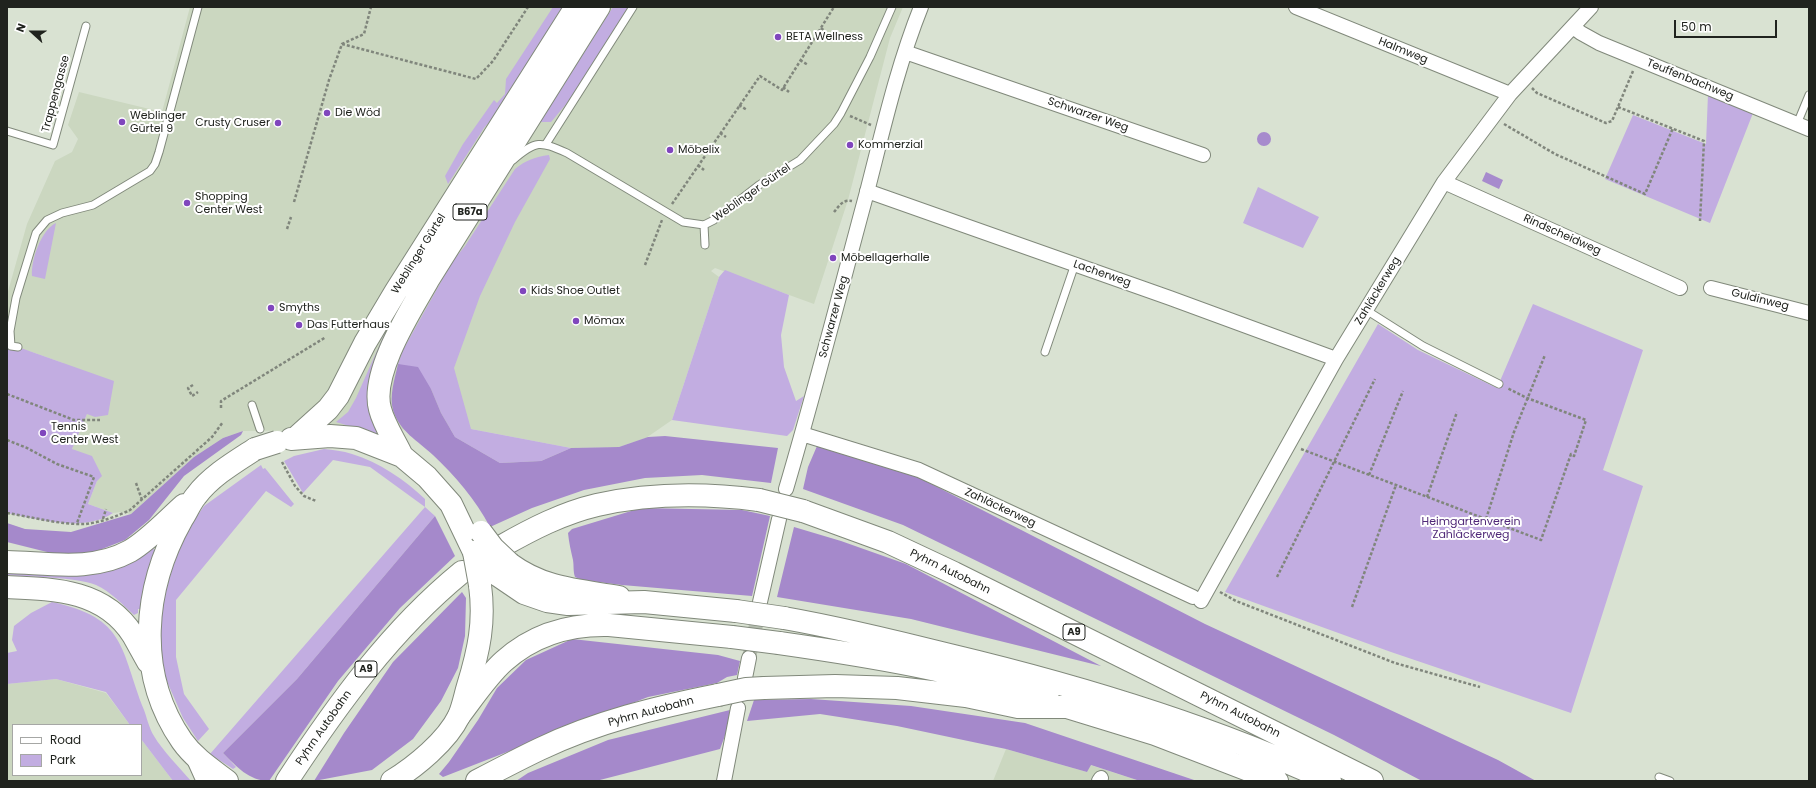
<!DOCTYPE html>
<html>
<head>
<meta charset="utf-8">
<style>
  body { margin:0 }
  #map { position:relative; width:1816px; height:788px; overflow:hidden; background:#d9e2d2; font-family:Poppins,sans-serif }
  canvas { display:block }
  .frame { position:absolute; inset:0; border:8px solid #20231e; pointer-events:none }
  .legend { position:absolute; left:12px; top:724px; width:130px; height:52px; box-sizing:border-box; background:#fff; border:1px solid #a6a7a5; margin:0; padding:5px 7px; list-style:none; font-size:12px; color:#20231e }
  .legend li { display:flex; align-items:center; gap:8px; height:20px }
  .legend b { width:20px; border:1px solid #a6a7a5 }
  .north { position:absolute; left:12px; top:12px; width:40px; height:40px; -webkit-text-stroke:3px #fff; paint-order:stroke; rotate:291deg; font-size:11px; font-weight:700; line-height:16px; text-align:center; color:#20231e }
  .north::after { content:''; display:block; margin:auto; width:14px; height:18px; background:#20231e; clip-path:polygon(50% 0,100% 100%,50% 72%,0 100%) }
  .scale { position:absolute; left:1674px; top:20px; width:103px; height:18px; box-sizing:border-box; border:2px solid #20231e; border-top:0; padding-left:5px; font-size:12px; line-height:14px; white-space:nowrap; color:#20231e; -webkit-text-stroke:3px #fff; paint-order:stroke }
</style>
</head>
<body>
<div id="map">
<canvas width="1816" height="788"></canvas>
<div class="frame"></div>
<ul class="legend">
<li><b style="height:5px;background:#fff"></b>Road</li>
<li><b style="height:11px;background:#c2ade1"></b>Park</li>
</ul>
<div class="north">N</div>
<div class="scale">50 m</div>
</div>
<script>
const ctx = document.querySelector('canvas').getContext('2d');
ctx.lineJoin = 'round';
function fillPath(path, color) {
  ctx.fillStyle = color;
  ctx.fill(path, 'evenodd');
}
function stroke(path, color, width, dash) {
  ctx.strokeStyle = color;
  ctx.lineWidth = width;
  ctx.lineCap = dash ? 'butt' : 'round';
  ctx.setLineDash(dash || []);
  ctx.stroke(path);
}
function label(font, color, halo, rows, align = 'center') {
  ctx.font = font + ' Poppins,sans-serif';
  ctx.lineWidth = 4;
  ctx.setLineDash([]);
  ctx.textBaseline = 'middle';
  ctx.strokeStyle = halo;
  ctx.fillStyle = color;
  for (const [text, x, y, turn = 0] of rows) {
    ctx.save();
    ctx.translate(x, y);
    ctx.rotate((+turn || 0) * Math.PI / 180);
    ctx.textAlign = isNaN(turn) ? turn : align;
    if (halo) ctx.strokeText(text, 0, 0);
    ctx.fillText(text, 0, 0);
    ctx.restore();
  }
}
fillPath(new Path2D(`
  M 190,7 L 903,7 L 890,38 L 848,200 L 814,304 L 715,268 L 711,271 L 719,277 L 672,420 L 646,438 L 619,447 L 571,448 L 471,429 L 243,431 L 223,438 L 194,457 L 131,514 L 121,512 L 113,513 L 88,504 L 97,481 L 72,449 L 87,414 L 63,363 L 32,352 L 7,347 L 7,295 L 27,224 L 55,161 L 72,152 L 78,139 L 68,125 L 79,92 L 162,112 Z
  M 56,679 L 106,693 L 130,725 L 13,725 L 13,775 L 141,775 L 141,739 L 173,781 L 7,781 L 7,684 Z
  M 1006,749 L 1087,772 L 1090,765 L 1140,781 L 993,781 Z`), '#cbd7c0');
fillPath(new Path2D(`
  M 553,7 L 567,7 L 508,100 L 484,128 L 448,184 L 445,176 L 463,144 L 494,100 L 497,103 L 505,94 L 506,79 Z
  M 613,7 L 629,7 L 573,96 L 551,122 L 540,122 Z
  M 1708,94 L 1753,113 L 1710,223 L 1605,179 L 1633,115 L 1706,144 Z
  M 549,155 L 550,159 L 515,222 L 480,296 L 454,368 L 471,429 L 571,448 L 541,461 L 500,463 L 455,437 L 441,413 L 431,389 L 398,364 L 403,350 L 452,262 L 465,246 L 515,169 C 526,160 535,157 549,155 Z
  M 1258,187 L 1319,217 L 1303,248 L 1243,223 Z
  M 467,196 L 372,369 C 364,394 367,411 378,435 L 336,422 L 348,412 L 356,398 L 383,337 L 405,297 Z
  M 56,223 L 45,279 L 32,276 C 31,260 41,230 56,223 Z
  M 725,270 L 789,295 L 781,335 L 784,367 L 796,401 L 804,396 L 793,430 L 787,436 L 672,420 L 719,277 Z
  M 1533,304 L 1643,350 L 1603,470 L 1643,486 L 1571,713 L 1391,652 L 1225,592 L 1378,324 L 1418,350 L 1497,388 Z
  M 11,346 L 18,347 L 114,381 L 108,415 L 95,417 L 87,414 L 72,449 L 92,456 L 102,476 L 97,481 L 88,504 L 113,513 C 82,533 40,519 7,513 L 7,347 Z
  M 324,449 C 333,450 343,451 352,454 C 379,462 405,480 425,499 L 425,507 L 435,516 L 297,679 L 223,753 L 236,767 L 233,769 L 210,754 L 425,507 L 370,467 L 333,460 L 303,493 L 284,461 L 294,456 Z
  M 261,465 L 263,469 L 265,468 L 294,504 L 291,507 L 266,491 L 176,600 L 176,657 L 184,694 L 209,729 L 198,741 L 183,718 L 165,677 L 159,651 L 162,586 L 184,535 L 204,506 Z
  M 151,547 L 156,551 L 142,609 L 138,609 L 138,613 L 134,615 C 122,604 111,592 96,585 C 75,577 31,577 7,575 L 7,569 Z
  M 52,602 C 127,618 120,649 144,710 C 147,718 149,728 154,736 C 162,750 180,768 191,781 L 173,781 L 141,739 L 141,725 L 130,725 L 106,692 L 56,679 L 7,684 L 7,653 L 17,651 L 12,640 L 14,626 L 31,613 Z`), '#c2ade1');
fillPath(new Path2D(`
  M 398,364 L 418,367 L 431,389 L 441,413 L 455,437 L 500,463 L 541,461 L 571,448 L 619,447 L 648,437 L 665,436 L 778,448 L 771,483 L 702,475 L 645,478 L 584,490 L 532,508 L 490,527 C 475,499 456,477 433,455 C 417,440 400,432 393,410 C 389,396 395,378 398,364 Z
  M 243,431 L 241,435 L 184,476 L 149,520 L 125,540 L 92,553 L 55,554 L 7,542 L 7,523 L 25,529 L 71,532 L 131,514 L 194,457 L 223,438 Z
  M 817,446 L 906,471 L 1205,624 L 1498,760 L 1536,781 L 1422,781 L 1334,735 L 903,525 L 803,489 L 808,467 Z
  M 641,508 L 742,510 L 770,516 L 752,596 L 622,585 L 582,580 L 575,577 C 573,571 574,566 573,560 C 571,551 569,543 568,533 L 572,529 Z
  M 435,516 L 455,556 L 400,608 L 338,681 L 269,781 C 249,781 236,766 223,753 L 297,679 Z
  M 794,527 L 841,541 L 906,564 L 1101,666 L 911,619 L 777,597 Z
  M 462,592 L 466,598 L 465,636 L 458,668 L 441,701 L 413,739 L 372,770 L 314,781 L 344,733 L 393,662 Z
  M 572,639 L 718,655 L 740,661 L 737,675 L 727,677 L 717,683 L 648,697 L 443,777 L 439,774 L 449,762 L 478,720 L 497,688 L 526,660 Z
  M 811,699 L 911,706 L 1025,723 L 1197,781 L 1140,781 L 1091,765 L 1087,772 L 1006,749 L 897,726 L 820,714 L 747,721 L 754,700 Z
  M 730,710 L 726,733 L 720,749 L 596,781 L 516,781 L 528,773 L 608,740 Z`), '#a589cb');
fillPath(new Path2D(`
  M1257 139a7 7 0 1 1 14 0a7 7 0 1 1-14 0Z
  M 1486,172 L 1503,180 L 1499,189 L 1482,181 Z`), '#a78bcd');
stroke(new Path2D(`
  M 749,658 L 760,606`), '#b4bcae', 14, [14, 7]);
const service = new Path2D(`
  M 1797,124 L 1809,95
  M 7,131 L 53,145 L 86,26
  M 546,144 L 633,7
  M 513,160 C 536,140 540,141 567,153 L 683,222 L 704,225 L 714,220 L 759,185 L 800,160 L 834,124 L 841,113 L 870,57 L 892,7
  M 704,225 L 705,245
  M 1366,310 L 1423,346 L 1499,384
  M 18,347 L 11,346 L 10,331 L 16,298 L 36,233 L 47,220 L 62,213 L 93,205 L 150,171 L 155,164 L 159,152 L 198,7
  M 1045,352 L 1075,264
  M 252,405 L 260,429
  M 1659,777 L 1670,781`);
const minor = new Path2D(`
  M 1296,7 L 1510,94
  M 1573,27 L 1581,33 L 1599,43 L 1809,129
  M 905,52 L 1203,155
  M 1444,182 L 1680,288
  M 867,191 L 1170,298 L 1336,359
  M 1711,288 L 1809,313
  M 802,434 L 919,470 L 1193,597
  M 786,489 C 815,391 840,292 867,192 C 883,130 897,67 921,7
  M 1201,601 L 1336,359 L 1444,182 L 1510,94 L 1591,7
  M 760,602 L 779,519
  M 745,678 L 749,658
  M 724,781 L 738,708
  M 1099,781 L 1101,778`);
const primary = new Path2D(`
  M 297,437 L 328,409 L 338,396 L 365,343 L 396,291 L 576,7
  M 291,439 L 330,436 L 356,438 L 402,456 L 427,477 L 451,504 L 474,552
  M 402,456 C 395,441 384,425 380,409 C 370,373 411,310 428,280 L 599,7
  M 7,562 C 49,563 92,572 130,551 C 150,539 167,520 184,505
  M 510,564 C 544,589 578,590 619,597
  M 7,587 C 55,589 104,590 133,635 C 138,644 143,653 148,662
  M 227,781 C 211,769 194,758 182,741 C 135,673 143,588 182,519 C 187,512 190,503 196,496 C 211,476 235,462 255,449
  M 392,781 C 415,767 447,741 459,716 C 463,707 465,696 468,686 C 479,650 485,622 480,585`);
const motorway = new Path2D(`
  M 803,511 L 888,542 L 954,573 L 1372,781
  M 502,546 C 532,529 563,513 597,505 C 650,493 705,493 759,500
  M 496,574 L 524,593 L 547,601 L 568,604 L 644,602 L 736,611
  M 784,618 C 840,628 894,641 949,655 C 1079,686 1209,725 1330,781
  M 779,643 C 870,656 963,671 1049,701
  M 764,688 L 835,686 L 897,688 L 966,696 L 1018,707 L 1067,707 L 1155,734 L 1277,781
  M 459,716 C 472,699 488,675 504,661 C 533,635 570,624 609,625 L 732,637
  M 199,761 L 208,781
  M 287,781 C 337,705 391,630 462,572
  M 477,781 C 498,770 519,759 540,749 C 596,722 658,707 718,695`);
stroke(service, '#81897b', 9);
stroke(minor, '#81897b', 16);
stroke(primary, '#81897b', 24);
stroke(motorway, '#81897b', 24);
stroke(new Path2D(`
  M 821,28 L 826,32
  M 342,44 L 476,79 L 493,61 L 528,7
  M 800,60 L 808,65
  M 783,87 L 789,92
  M 1532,88 L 1537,93 L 1606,123 L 1612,121 L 1633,71
  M 739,105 L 747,110
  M 1618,107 L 1704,141 L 1700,221
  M 850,116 L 871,125
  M 1504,124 L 1555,154 L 1645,194 L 1673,128
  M 720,133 L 726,137
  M 698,165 L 704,170
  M 294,202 L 329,80 L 342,44 L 364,34 L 371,7
  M 672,204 L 760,76 L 782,90 L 834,7
  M 834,212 C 839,206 843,199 852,201
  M 287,229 L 291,217
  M 645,265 L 662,220
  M 193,385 L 188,388 L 192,396 L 198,392
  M 7,394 L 74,420 L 100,420
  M 221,408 L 221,401 L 326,337
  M 7,440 L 27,448 L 57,464 L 94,477 L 77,523
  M 1301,449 L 1541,540 L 1571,454 L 1574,456 L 1586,420 L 1527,398 L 1507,388
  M 282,462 L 295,486 L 304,496 L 316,501
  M 1369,475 L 1403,391
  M 136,483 L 142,500
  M 1427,497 L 1457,412
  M 7,513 C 32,517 61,525 86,524 C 101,522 118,516 130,510 L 212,437 L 223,422
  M 103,519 L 106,509
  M 1486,519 L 1514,432 L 1545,355
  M 1277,577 L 1375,379
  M 1220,592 L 1236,601 L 1395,663 L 1480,687
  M 1352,607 L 1396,485`), '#80867c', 2.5, [3, 2]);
stroke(service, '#fff', 7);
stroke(minor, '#fff', 14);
stroke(primary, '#fff', 22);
stroke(motorway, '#fff', 22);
const primaryBridge = new Path2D(`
  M 255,449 L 277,442
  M 481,532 L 493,548 L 510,564
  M 474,552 L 480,585`);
const motorwayBridge = new Path2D(`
  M 759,500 L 803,511
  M 474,552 L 496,574
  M 736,611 L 784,618
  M 732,637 L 779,643
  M 718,695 L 746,689 L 764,688`);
stroke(primaryBridge, '#81897b', 24, []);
stroke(motorwayBridge, '#81897b', 24, []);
stroke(primaryBridge, '#fff', 22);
stroke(motorwayBridge, '#fff', 22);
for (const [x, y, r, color] of [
  [778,37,4,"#8046bd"],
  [327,113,4,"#8046bd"],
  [122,122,4,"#8046bd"],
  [278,123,4,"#8046bd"],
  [850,145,4,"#8046bd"],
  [670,150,4,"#8046bd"],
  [187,203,4,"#8046bd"],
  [833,258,4,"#8046bd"],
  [523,291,4,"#8046bd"],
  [271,308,4,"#8046bd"],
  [576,321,4,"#8046bd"],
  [299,325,4,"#8046bd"],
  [43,433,4,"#8046bd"]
]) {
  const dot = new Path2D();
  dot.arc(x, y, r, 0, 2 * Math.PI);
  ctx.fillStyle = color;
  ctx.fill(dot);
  stroke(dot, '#fff', 1.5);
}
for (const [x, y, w] of [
  [470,212,34],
  [1074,632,22],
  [366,669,22]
]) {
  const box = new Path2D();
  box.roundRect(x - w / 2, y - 8, w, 16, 3);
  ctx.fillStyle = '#fff';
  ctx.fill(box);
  stroke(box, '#20231e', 1);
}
label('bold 10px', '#20231e', null, [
  ["B67a",470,212],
  ["A9",1074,632],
  ["A9",366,669]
]);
label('11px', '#20231e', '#fff', [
  ["BETA Wellness",786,37],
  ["Die Wöd",335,113],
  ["Weblinger",130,116],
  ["Gürtel 9",130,129],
  ["Crusty Cruser",270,123,"right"],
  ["Kommerzial",858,145],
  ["Möbelix",678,150],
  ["Shopping",195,197],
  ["Center West",195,210],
  ["Möbellagerhalle",841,258],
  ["Kids Shoe Outlet",531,291],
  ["Smyths",279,308],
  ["Mömax",584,321],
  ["Das Futterhaus",307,325],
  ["Tennis",51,427],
  ["Center West",51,440]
], 'left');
label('11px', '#20231e', '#fff', [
  ["Halmweg",1403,51,22],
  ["Teuffenbachweg",1690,80,22],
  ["Trappengasse",56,94,-75],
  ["Schwarzer Weg",1088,115,19],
  ["Weblinger Gürtel",752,193,-35],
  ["Rindscheidweg",1562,235,24],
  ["Weblinger Gürtel",419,254,-58],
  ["Lacherweg",1102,274,19],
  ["Zahläckerweg",1378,291,-59],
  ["Guldinweg",1760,300,14],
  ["Schwarzer Weg",834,317,-75],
  ["Zahläckerweg",1000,508,25],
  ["Pyhrn Autobahn",950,572,26],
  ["Pyhrn Autobahn",651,712,-15],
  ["Pyhrn Autobahn",1240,715,27],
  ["Pyhrn Autobahn",324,728,-55]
]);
label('11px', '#512a79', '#fff', [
  ["Heimgartenverein",1471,522],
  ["Zahläckerweg",1471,535]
]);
</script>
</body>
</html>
